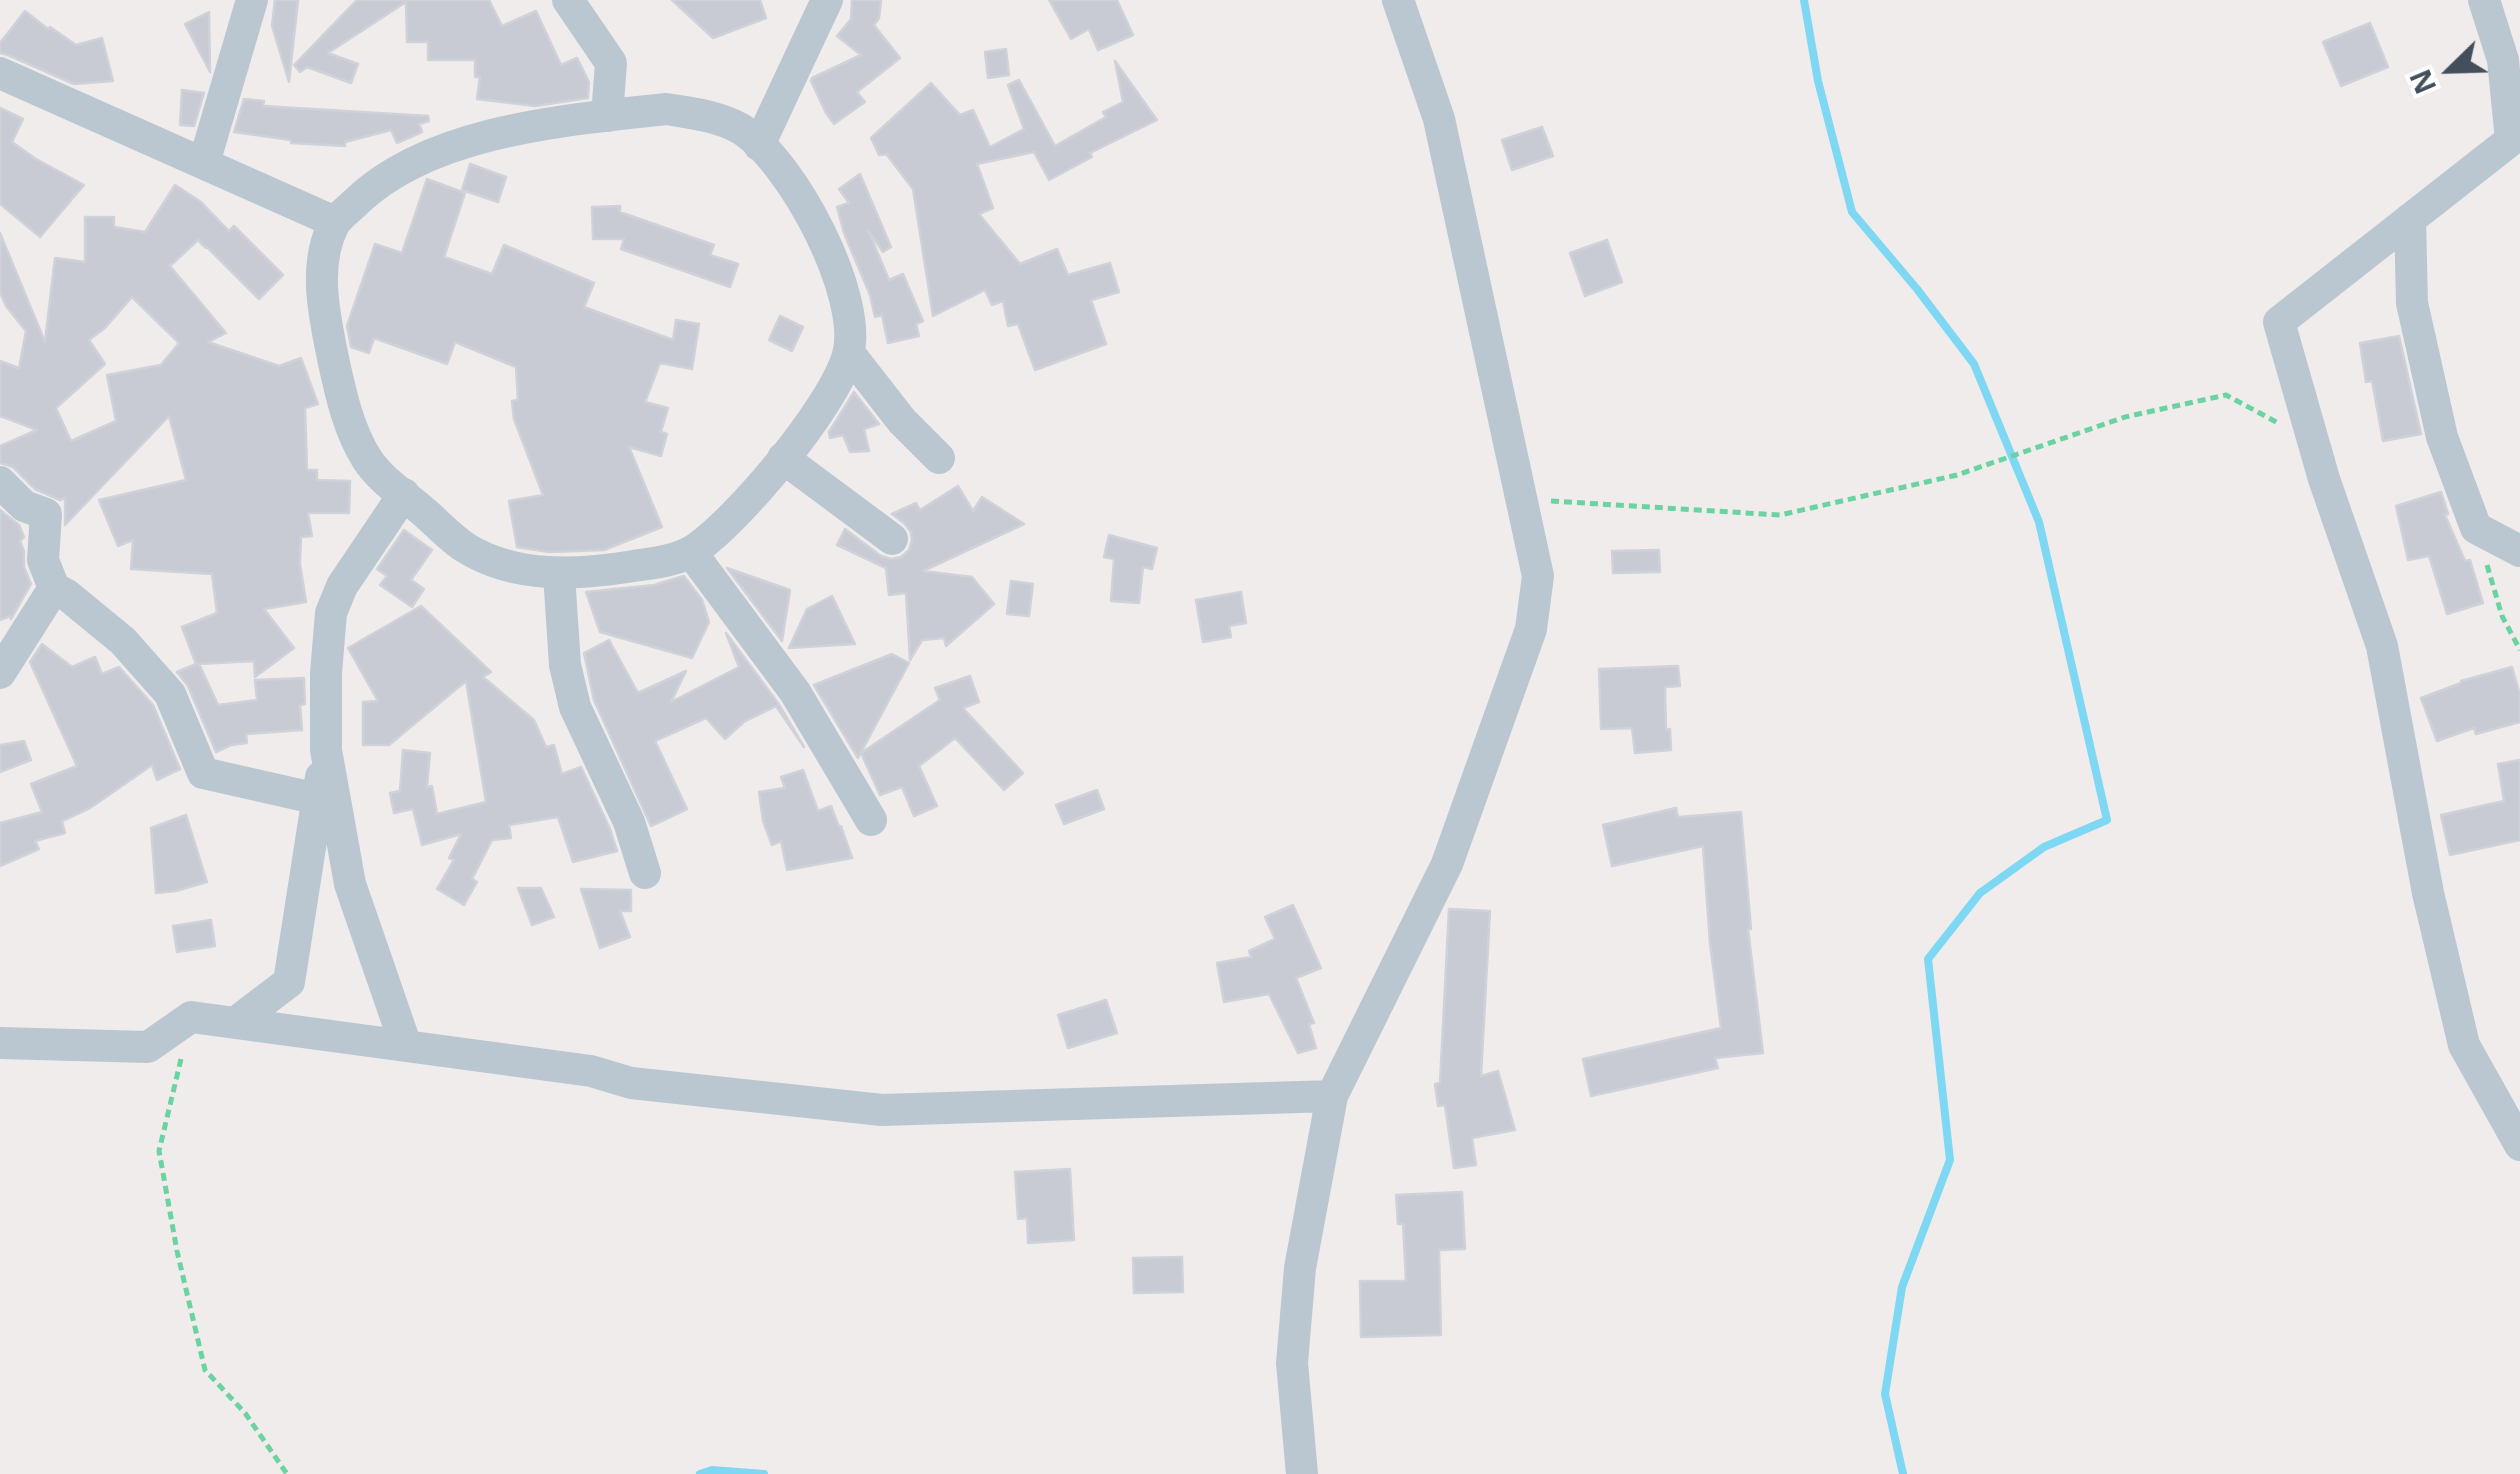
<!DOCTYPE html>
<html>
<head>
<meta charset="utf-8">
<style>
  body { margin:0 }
  #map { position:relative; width:2520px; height:1474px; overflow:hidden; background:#f0ecec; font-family:"Open Sans",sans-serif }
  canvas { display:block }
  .north { position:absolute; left:2400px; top:20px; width:100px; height:100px; -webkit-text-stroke:8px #fff; paint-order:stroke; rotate:247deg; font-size:28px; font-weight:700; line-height:40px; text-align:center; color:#434f5b }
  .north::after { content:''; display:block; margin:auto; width:35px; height:45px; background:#434f5b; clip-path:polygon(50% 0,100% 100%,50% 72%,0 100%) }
</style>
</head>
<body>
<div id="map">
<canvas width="2520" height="1474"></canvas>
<div class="north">N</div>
</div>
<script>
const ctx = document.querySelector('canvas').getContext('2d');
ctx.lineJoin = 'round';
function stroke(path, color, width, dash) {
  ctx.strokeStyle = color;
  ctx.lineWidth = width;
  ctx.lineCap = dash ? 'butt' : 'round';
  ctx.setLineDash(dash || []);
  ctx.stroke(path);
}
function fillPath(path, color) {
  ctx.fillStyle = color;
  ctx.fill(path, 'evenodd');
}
stroke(new Path2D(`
  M 1804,0 L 1818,81 L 1852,212 L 1917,289 L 1974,364 L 2039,522 L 2107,820 L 2044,847 L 1980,893 L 1928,959 L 1950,1160 L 1902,1287 L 1885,1394 L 1903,1474
  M 700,1474 L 712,1470 L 764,1474`), '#7fd8f3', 8);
const building = new Path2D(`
  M 275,0 L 298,0 L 289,82 L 272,26 Z
  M 357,0 L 489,0 L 502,26 L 536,11 L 561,65 L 577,58 L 589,82 L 588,98 L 535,106 L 477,99 L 480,77 L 475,77 L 475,60 L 428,60 L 428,42 L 407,42 L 406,2 L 328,53 L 358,64 L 351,83 L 307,67 L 300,72 L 294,65 Z
  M 672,0 L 760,0 L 766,18 L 713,38 Z
  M 852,0 L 881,0 L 879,18 L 874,25 L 900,58 L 857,92 L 865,102 L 834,124 L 826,113 L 811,81 L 812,78 L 861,55 L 837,36 L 851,19 Z
  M 1049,0 L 1117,0 L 1133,35 L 1098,50 L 1089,29 L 1071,39 Z
  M 25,11 L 48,29 L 50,27 L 76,45 L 102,38 L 113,81 L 74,84 L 8,55 L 0,53 L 0,43 Z
  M 209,12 L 210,72 L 185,24 Z
  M 2370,23 L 2388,67 L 2341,86 L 2323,42 Z
  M 1006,49 L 1009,75 L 988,78 L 985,52 Z
  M 1115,61 L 1157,120 L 1090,153 L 1092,157 L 1049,180 L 1034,152 L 977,164 L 993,208 L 979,214 L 1020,264 L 1057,249 L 1068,275 L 1110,263 L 1119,292 L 1091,300 L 1106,344 L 1035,370 L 1018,324 L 1008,326 L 1003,301 L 992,305 L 985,290 L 933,316 L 913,189 L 887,155 L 889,154 L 879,155 L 871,138 L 931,83 L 960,115 L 973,110 L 990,147 L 1024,129 L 1008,85 L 1019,80 L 1055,146 L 1106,117 L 1103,112 L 1123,102 Z
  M 182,90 L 204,93 L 194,126 L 180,125 Z
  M 244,99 L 264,101 L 263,106 L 428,116 L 429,121 L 419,124 L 422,132 L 397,143 L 391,130 L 345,142 L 345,146 L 291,143 L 291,140 L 234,132 Z
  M 0,108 L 23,119 L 12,142 L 36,159 L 84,185 L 40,237 L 0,204 Z
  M 1542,127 L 1553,156 L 1512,170 L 1502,140 Z
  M 470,164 L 506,177 L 498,202 L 462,190 Z
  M 860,174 L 891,247 L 883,252 L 868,230 L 889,280 L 903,274 L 923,321 L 916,324 L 919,336 L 888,343 L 882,315 L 875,317 L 870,295 L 844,233 L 837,207 L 849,203 L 839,189 Z
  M 427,179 L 465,193 L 444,257 L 492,274 L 504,245 L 594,283 L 584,307 L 673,340 L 676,320 L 699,324 L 692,369 L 660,363 L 645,402 L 668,408 L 661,432 L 667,434 L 661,456 L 629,447 L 662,527 L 604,550 L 549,552 L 517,547 L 509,501 L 543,495 L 514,419 L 512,401 L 518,400 L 516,367 L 455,342 L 447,364 L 374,338 L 369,353 L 351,347 L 347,326 L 375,244 L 402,253 Z
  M 175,185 L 201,202 L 229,231 L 234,226 L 283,275 L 259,299 L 207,247 L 206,248 L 198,240 L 170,266 L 226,333 L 208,342 L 279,366 L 301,358 L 318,404 L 305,408 L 307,470 L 317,470 L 317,480 L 350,481 L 349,513 L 308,513 L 312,536 L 301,537 L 300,564 L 306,602 L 264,609 L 294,648 L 255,677 L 254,661 L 199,664 L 218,705 L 257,700 L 255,680 L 304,678 L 305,704 L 300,705 L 302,730 L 246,734 L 247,743 L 231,745 L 216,752 L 188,686 L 177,672 L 196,664 L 182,627 L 217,613 L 212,574 L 131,569 L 133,540 L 118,546 L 99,500 L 186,480 L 169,416 L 65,525 L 65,498 L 60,500 L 35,489 L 13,467 L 0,463 L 0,446 L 37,430 L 0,416 L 0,361 L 19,368 L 26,331 L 6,306 L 0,292 L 0,233 L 45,342 L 55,258 L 85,262 L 85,217 L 114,217 L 114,227 L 145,232 ZM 132,297 L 179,343 L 161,365 L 107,375 L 116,421 L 71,441 L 56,408 L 105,364 L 89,340 L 105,328 Z
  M 620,206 L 620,212 L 714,245 L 710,255 L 738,264 L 730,287 L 621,249 L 624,239 L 593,239 L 592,207 Z
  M 1607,240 L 1622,282 L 1585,296 L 1570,253 Z
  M 780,316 L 803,327 L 792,351 L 769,340 Z
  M 2399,336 L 2421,434 L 2383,441 L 2372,381 L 2366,382 L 2360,343 Z
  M 854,392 L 879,424 L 864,429 L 869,451 L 850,452 L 843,435 L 830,438 L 829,432 Z
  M 958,486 L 973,511 L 982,497 L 1024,524 L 923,571 L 972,577 L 994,604 L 946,646 L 944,638 L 922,640 L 910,660 L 906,593 L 889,595 L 886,568 L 837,545 L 845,529 L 881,556 L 891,559 L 901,557 L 909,550 L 912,540 L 911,532 L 904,523 L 892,514 L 916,503 L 920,510 Z
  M 2441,492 L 2448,514 L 2445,515 L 2465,561 L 2470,560 L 2483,603 L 2447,614 L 2429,556 L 2408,560 L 2396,506 Z
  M 0,510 L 19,525 L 24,537 L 20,541 L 24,551 L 24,567 L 31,584 L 11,619 L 10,616 L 0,620 Z
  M 404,530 L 432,550 L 411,580 L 424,589 L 412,607 L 380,585 L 387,576 L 377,569 Z
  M 1109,535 L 1157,548 L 1152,569 L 1143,567 L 1139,603 L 1111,601 L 1114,559 L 1104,557 Z
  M 1659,550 L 1660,572 L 1613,573 L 1612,551 Z
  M 727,568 L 790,590 L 782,641 Z
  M 684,576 L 702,600 L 709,622 L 692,658 L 600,632 L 586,592 L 654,585 Z
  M 1011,581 L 1033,584 L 1029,616 L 1007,614 Z
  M 1241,592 L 1246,623 L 1229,626 L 1231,637 L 1203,642 L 1196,600 Z
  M 832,596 L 855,644 L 789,648 L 807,609 Z
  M 421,606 L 491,672 L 483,677 L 534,720 L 546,747 L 554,745 L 562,774 L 581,767 L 610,829 L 617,851 L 573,862 L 558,817 L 509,825 L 511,838 L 492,840 L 472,879 L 477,882 L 464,905 L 437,889 L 454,860 L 449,858 L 461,834 L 422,845 L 413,809 L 394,813 L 390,793 L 400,791 L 403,750 L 430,753 L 427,787 L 432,786 L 437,814 L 486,802 L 466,681 L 389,745 L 363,745 L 363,702 L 378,701 L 348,648 Z
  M 726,633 L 778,703 L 804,747 L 776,706 L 745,721 L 725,739 L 706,718 L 655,741 L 687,809 L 651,826 L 594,700 L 584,653 L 609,640 L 638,693 L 686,671 L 671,702 L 739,667 Z
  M 42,644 L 72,667 L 95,657 L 102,674 L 119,667 L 153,705 L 180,769 L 157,780 L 152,765 L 90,808 L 62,821 L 65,833 L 35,841 L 39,849 L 0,866 L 0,823 L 42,812 L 31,784 L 77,766 L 30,662 Z
  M 892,654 L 909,663 L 858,758 L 814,685 Z
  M 1678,666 L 1680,686 L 1665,687 L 1666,730 L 1670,729 L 1671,750 L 1635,753 L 1632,728 L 1601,729 L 1599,669 Z
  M 2512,667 L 2520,695 L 2520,722 L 2476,734 L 2474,728 L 2437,741 L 2421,698 L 2461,683 L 2461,681 Z
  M 970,676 L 979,702 L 963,708 L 1023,773 L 1004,790 L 955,738 L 919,766 L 937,806 L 914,816 L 902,787 L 880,795 L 861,753 L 940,700 L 935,688 Z
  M 24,741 L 31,760 L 0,772 L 0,745 Z
  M 2520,760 L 2520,840 L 2450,855 L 2441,815 L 2504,801 L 2498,764 Z
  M 803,770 L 818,811 L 831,806 L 839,827 L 841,826 L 852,858 L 787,870 L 781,841 L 772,845 L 763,821 L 759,792 L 785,788 L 781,777 Z
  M 1097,790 L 1104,809 L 1064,824 L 1056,805 Z
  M 1676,808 L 1678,817 L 1741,812 L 1751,929 L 1748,929 L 1763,1053 L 1715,1058 L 1718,1068 L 1591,1096 L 1583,1059 L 1721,1028 L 1710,943 L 1703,846 L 1612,866 L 1603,825 Z
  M 186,815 L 207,882 L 176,891 L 156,893 L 151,828 Z
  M 518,888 L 541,888 L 554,917 L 532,925 Z
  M 581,889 L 631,890 L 631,911 L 620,911 L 630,937 L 600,948 Z
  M 1293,905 L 1321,968 L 1296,978 L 1314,1023 L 1309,1024 L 1316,1048 L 1298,1053 L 1269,994 L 1224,1002 L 1217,963 L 1251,957 L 1249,951 L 1275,939 L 1265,917 Z
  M 1449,909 L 1490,911 L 1481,1076 L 1498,1071 L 1515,1130 L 1472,1138 L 1476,1165 L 1454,1168 L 1445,1105 L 1438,1106 L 1435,1084 L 1440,1083 Z
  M 211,920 L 215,946 L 177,952 L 173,926 Z
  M 1106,1000 L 1117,1033 L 1068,1048 L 1058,1015 Z
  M 1070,1169 L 1074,1240 L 1028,1243 L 1027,1218 L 1018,1219 L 1015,1172 Z
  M 1462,1192 L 1465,1249 L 1439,1250 L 1441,1335 L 1361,1337 L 1360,1281 L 1406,1281 L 1403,1224 L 1398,1224 L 1396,1195 Z
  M 1182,1257 L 1183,1292 L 1134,1293 L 1133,1258 Z`);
fillPath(building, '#c8cbd3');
stroke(building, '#d0d2d9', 2.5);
stroke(new Path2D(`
  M 1551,501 L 1780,515 L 1957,475 L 2125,417 L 2226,395 L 2280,424
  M 2487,565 L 2502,616 L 2520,650
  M 181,1059 L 159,1151 L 177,1251 L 205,1370 L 245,1413 L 287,1474`), '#6bd2a2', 5, [8, 5]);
stroke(new Path2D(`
  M 568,0 L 611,63 L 607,116
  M 2484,0 L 2503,60 L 2511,140 L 2279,322 L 2324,479 L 2382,646 L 2428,893 L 2464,1045 L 2520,1145
  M 0,73 L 335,222
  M 666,109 C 691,113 719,116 741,129 C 792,161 864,296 848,355 C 834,406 738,521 694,550 C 676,561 654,563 634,566 C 578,575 516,579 466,548 C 451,539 438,524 424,512 C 406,496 380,480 367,459 C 349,431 341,395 334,363 C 325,319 312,266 334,224 C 339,216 349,209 356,202 C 431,130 567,120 666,109 Z
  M 759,145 L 827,0
  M 204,163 L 252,0
  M 2410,219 L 2412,303 L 2442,437 L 2476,528 L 2520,551
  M 849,353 L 902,421 L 939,458
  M 783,458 L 892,539
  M 0,482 L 24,506 L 46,514 L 43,560 L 54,588 L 67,595 L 123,641 L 170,694 L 203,773 L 318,799
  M 404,494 L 342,586 L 331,613 L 326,673 L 326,750 L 350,884 L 406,1046
  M 691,552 L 795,692 L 871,820
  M 559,574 L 565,665 L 575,707 L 629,822 L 645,873
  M 0,673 L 54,588
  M 235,1023 L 289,982 L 321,777
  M 0,1043 L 148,1047 L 191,1017 L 591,1071 L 631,1083 L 882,1110 L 1332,1096
  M 1302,1474 L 1292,1363 L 1300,1268 L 1332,1096 L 1447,864 L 1531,629 L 1538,576 L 1439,119 L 1398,0`), '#bbc7d0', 32);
</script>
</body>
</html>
